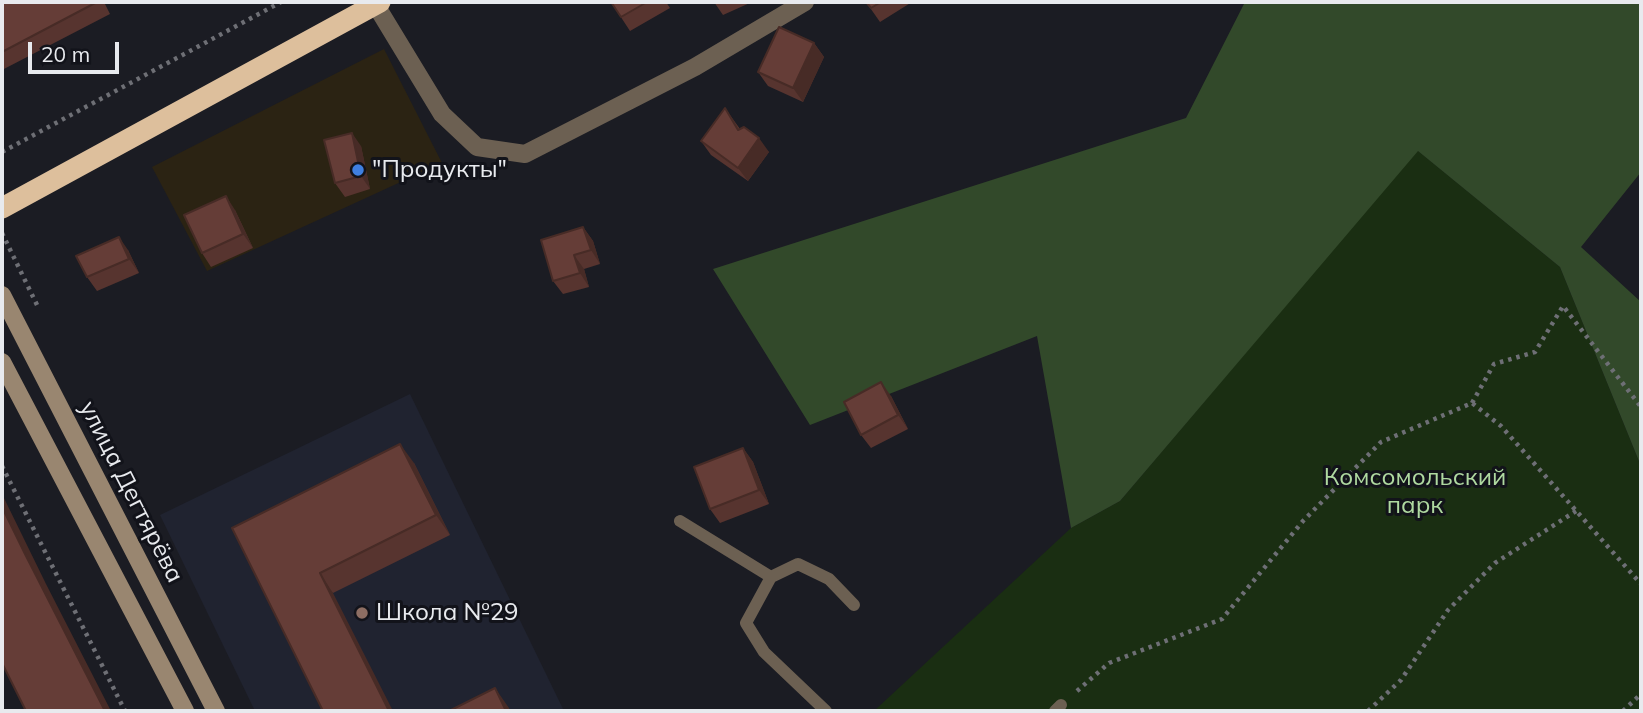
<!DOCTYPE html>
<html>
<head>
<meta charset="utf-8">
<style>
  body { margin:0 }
  #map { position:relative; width:1643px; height:713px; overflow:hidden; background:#1b1c23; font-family:Mulish,sans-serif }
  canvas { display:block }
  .frame { position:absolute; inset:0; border:4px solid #e8eaee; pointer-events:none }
  .scale { position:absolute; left:28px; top:42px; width:91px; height:32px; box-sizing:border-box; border:4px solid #e8eaee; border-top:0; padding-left:9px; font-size:21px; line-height:24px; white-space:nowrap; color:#e8eaee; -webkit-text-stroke:5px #12131a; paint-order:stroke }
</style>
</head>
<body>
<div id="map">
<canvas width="1643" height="713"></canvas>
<div class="frame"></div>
<div class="scale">20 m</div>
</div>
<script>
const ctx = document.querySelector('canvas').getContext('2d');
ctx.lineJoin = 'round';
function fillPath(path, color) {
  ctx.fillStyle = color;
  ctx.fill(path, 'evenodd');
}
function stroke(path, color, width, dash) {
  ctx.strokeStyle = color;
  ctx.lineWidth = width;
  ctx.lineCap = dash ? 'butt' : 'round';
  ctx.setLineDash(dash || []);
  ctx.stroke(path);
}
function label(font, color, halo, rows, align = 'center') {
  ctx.font = font + ' Mulish,sans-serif';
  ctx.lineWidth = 6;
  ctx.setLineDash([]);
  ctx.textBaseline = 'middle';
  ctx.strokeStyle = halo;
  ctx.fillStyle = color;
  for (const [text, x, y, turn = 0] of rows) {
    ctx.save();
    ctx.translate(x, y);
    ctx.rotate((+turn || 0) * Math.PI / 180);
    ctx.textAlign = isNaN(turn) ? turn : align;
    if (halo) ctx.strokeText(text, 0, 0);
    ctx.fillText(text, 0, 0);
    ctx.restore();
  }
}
fillPath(new Path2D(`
  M 384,49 L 442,163 L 207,271 L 152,167 Z`), '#2b2313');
fillPath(new Path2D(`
  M 410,394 L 564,711 L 255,711 L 160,515 Z`), '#202330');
fillPath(new Path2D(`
  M 1417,150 L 1560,267 L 1641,466 L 1641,711 L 874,711 L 1071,528 L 1120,501 Z`), '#1a2e12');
fillPath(new Path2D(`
  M 1245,2 L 1641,2 L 1641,172 L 1581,247 L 1641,302 L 1641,466 L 1560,267 L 1418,151 L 1120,501 L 1071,528 L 1037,336 L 810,425 L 713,269 L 1186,118 Z`), '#32492a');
stroke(new Path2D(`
  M 2,152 L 281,2
  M 2,233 L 38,307
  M 1472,403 L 1494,364 L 1535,352 L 1563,306 L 1641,407
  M 2,466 L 125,711
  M 1077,691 L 1109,663 L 1222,619 L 1303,521 L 1381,442 L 1472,403 L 1501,426 L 1641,584
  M 1368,711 L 1401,680 L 1448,610 L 1495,563 L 1576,511
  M 1623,711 L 1641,694`), '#6e6f75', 4.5, [3.5, 5]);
stroke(new Path2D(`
  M 680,521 L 771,577
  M 826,711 L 764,652 L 746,623 L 771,577 L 798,564 L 829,579 L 854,605
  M 1055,711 L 1061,705`), '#6c6052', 12);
stroke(new Path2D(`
  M 374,2 L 442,114 L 477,147 L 525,154 L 695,67 L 805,2`), '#6c6052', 18);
stroke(new Path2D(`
  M 2,295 L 216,711
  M 2,362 L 185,711`), '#998670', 18);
stroke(new Path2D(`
  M 2,208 L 380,2`), '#ddbf9c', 21);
fillPath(new Path2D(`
  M 2,2 L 104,2 L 110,14 L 2,70 Z
  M 611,2 L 666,2 L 670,8 L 630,31 Z
  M 714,2 L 752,2 L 723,15 Z
  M 866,2 L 912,2 L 880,22 Z
  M 814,43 L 824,57 L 803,102 L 768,86 L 758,72 Z
  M 725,108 L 740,129 L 769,152 L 748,181 L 711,155 L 701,141 Z
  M 361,146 L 370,189 L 345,197 L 335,183 Z
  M 235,210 L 253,248 L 211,267 L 202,253 Z
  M 583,227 L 593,241 L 600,264 L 584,269 L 589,287 L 563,294 L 553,281 Z
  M 128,250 L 139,273 L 97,291 L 87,277 Z
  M 891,396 L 908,429 L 871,448 L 861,435 Z
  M 743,448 L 753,462 L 769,504 L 720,523 L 710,509 Z
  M 414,463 L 450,535 L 333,593 L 232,528 Z`), '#57342f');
fillPath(new Path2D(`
  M 814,43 L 824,57 L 803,102 L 793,88 Z
  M 352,133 L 361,146 L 370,189 L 361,176 Z
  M 759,138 L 769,152 L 748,181 L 738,168 Z
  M 226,196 L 235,210 L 253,248 L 243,234 Z
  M 583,227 L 593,241 L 600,264 L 591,250 Z
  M 119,237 L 128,250 L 139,273 L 129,259 Z
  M 574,255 L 584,269 L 589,287 L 580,273 Z
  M 881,382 L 891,396 L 908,429 L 898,415 Z
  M 400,444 L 414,463 L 450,535 L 436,515 Z
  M 743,448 L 753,462 L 769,504 L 759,490 Z
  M 2,494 L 46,584 L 111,711 L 105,711 L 25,554 L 2,507 Z
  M 320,573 L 333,593 L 393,711 L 389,711 Z
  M 495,688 L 509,708 L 510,711 L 506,711 Z`), '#472b26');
const building = new Path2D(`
  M 2,2 L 97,2 L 2,52 Z
  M 611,2 L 647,2 L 621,17 Z
  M 866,2 L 881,2 L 871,8 Z
  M 779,27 L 814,43 L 793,88 L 758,72 Z
  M 725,108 L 738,130 L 744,127 L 759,138 L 738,168 L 701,141 Z
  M 352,133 L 361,176 L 335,183 L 324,140 Z
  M 226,196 L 243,234 L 202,253 L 184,215 Z
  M 583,227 L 591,250 L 574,255 L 580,273 L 553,281 L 541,240 Z
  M 119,237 L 129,259 L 87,277 L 76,256 Z
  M 881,382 L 898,415 L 861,435 L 844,402 Z
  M 400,444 L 436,515 L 320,573 L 389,711 L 323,711 L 232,528 Z
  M 743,448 L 759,490 L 710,509 L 694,467 Z
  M 2,507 L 25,554 L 105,711 L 26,711 L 2,663 Z
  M 495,688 L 506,711 L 449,711 Z`);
fillPath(building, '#653d37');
stroke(building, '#472b26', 2);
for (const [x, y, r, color] of [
  [358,170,7,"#3f7fe0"],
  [362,613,7,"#8d6e63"]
]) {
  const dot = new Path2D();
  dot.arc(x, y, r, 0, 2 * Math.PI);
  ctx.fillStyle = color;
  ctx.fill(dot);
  stroke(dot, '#12131a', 2.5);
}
label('24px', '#e8eaee', '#12131a', [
  ["\"Продукты\"",372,170],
  ["Школа №29",376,613]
], 'left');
label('24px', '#afd9a0', '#12131a', [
  ["Комсомольский",1415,478],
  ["парк",1415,506]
]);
label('24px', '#e8eaee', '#12131a', [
  ["улица Дегтярёва",131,492,63]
]);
</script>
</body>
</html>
